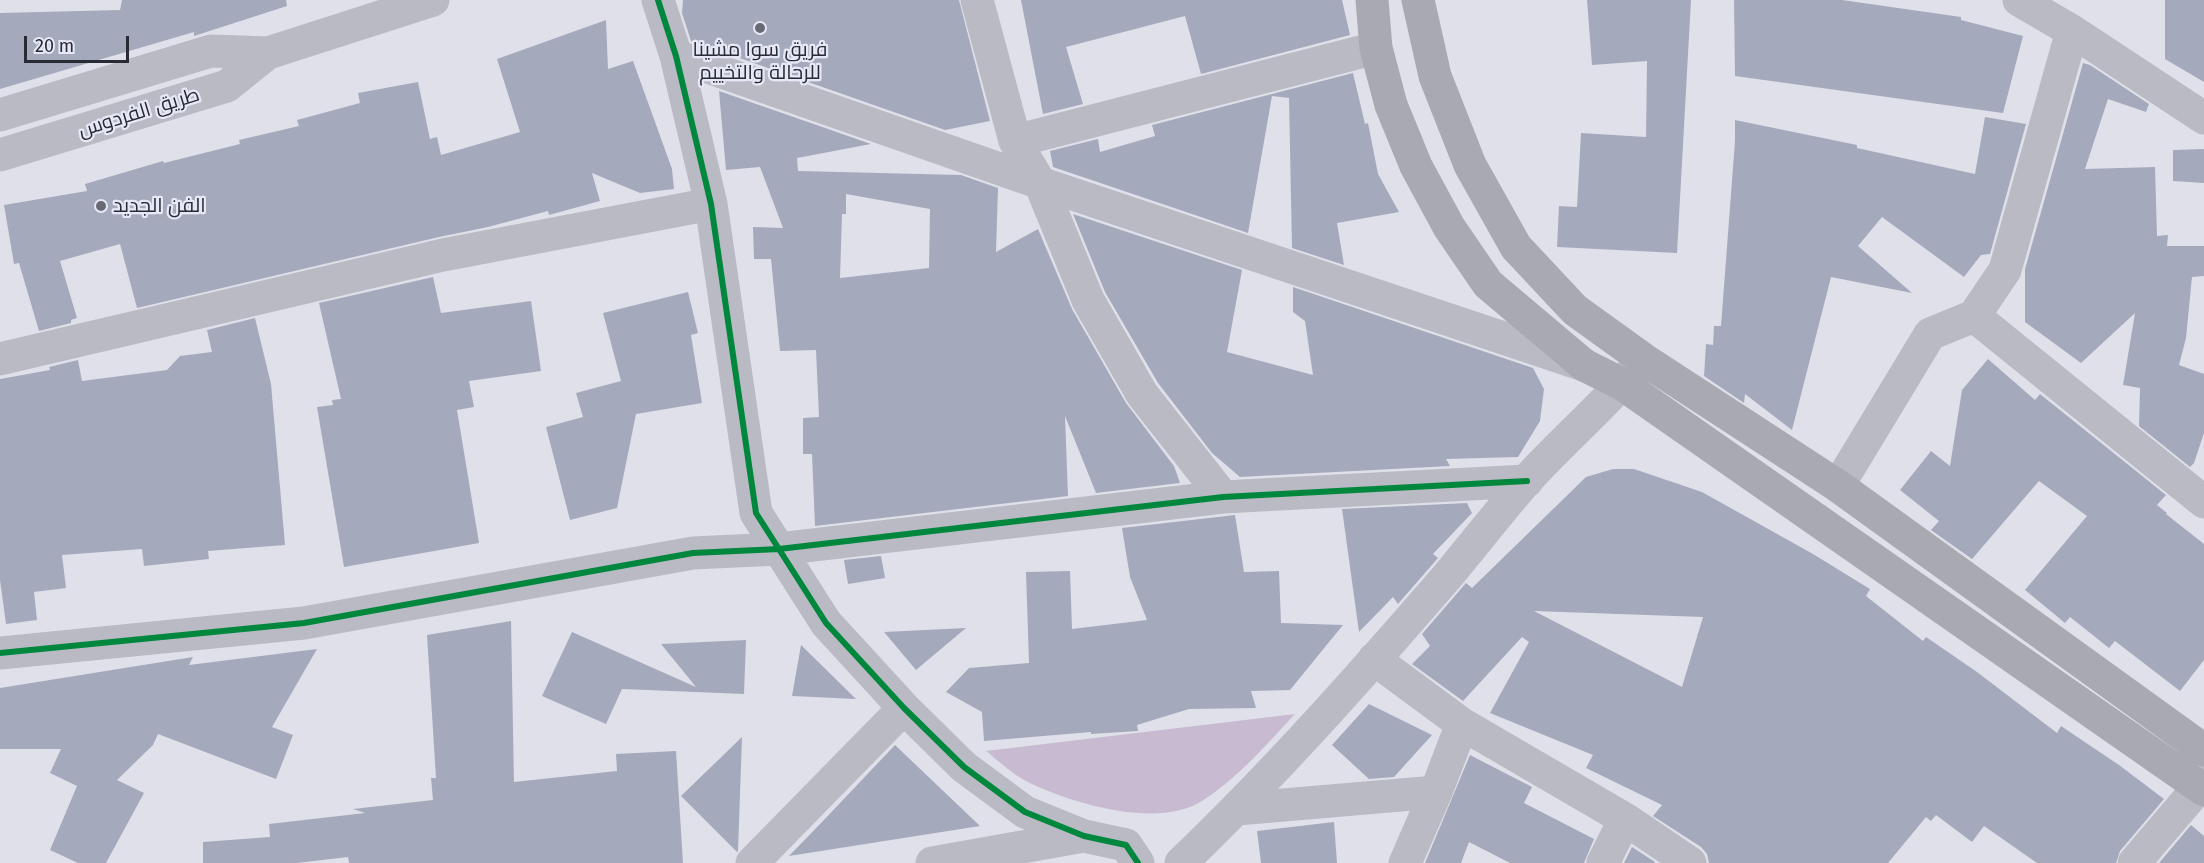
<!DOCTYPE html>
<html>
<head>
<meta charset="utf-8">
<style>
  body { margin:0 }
  #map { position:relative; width:2204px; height:863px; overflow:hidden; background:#e0e0ea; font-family:"Fira Sans",sans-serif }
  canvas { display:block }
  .scale { position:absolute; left:24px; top:36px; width:105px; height:27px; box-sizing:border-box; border:3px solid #282b33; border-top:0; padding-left:8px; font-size:18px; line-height:21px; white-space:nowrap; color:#282b33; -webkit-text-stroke:4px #e7e8f7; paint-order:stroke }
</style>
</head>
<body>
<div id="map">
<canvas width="2204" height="863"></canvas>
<div class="scale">20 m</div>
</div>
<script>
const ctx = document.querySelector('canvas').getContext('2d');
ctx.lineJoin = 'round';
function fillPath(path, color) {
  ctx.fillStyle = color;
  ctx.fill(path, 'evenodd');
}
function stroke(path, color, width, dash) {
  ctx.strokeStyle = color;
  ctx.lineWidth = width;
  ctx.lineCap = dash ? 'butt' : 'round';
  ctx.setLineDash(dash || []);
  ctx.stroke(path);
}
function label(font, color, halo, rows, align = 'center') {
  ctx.font = font + ' "Fira Sans",Cairo,sans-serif';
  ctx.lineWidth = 4.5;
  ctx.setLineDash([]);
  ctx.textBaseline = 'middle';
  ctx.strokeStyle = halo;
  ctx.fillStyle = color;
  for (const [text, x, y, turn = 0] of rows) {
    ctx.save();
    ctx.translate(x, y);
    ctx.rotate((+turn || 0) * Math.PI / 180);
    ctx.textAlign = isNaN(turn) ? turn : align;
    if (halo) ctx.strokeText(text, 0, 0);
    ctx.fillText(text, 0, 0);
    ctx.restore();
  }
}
fillPath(new Path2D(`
  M 1295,714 C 1266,745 1238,778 1202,801 C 1159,829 1073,804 1030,783 C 1014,776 1000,762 986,751 Z`), '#c8bbd1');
fillPath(new Path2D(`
  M 122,0 L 286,0 L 287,6 L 194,36 L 194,32 L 0,89 L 0,13 L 120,10 Z
  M 683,0 L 959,0 L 990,121 L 945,130 L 691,41 L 682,13 Z
  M 1021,0 L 1342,0 L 1350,35 L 1201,74 L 1185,16 L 1066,47 L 1083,104 L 1043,114 Z
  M 1587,0 L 1691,0 L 1677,253 L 1557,247 L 1559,206 L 1577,207 L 1581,133 L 1646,137 L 1647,61 L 1592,65 Z
  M 1734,0 L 1842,0 L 1961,17 L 1961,20 L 2023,36 L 2003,113 L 1735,76 Z
  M 2165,0 L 2204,0 L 2204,82 L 2165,59 Z
  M 606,20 L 608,69 L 633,61 L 672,169 L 674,189 L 640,193 L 592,173 L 600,201 L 549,215 L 548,211 L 488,227 L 439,237 L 137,308 L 120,244 L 60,261 L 77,318 L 71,320 L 71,323 L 39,331 L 19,263 L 14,264 L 4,205 L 87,191 L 85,184 L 163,161 L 164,163 L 240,144 L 239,140 L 299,126 L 297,120 L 360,103 L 358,93 L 418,82 L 430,139 L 437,137 L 441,155 L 520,132 L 497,59 Z
  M 2083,63 L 2090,65 L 2149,104 L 2146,112 L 2108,99 L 2085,169 L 2155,167 L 2157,236 L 2168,235 L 2167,246 L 2204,246 L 2204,276 L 2192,277 L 2186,338 L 2179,365 L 2204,374 L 2204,433 L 2194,463 L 2190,467 L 2139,426 L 2140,388 L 2123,385 L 2135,313 L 2081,363 L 2025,322 L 2025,269 Z
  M 1353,73 L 1365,124 L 1368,123 L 1378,174 L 1399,212 L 1337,223 L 1344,265 L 1292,248 L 1289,98 L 1272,96 L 1248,233 L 1053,167 L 1050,151 L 1098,139 L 1100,152 L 1155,136 L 1152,125 Z
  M 719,91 L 871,144 L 797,158 L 798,171 L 961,175 L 998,188 L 996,252 L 1038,229 L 1072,309 L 1126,403 L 1174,466 L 1180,483 L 1096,493 L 1065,416 L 1068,496 L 815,526 L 812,454 L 803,454 L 803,418 L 819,417 L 816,350 L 780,351 L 771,259 L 754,259 L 753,227 L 783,228 L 760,167 L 726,170 ZM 846,194 L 930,209 L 929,268 L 840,278 L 842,214 L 846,214 Z
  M 1985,117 L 2026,124 L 1990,254 L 1981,255 L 1964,277 L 1882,217 L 1858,246 L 1912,293 L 1831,277 L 1792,430 L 1745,394 L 1744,403 L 1704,376 L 1706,344 L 1713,345 L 1714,326 L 1721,326 L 1735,141 L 1735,120 L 1857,145 L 1857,148 L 1975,174 Z
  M 2204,149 L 2204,183 L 2173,181 L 2173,150 Z
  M 1073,214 L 1242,270 L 1227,352 L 1313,375 L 1305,321 L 1293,312 L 1293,287 L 1533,368 L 1544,389 L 1540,421 L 1518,457 L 1446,459 L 1450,466 L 1240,477 L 1212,453 L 1158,383 L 1105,292 Z
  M 433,277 L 441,313 L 531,301 L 541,371 L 469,381 L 474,407 L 457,410 L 479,543 L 344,567 L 317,407 L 333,405 L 332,400 L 341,399 L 319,303 Z
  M 688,292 L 698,333 L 691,335 L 702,403 L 636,414 L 617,508 L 570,520 L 546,427 L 583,417 L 576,393 L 621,381 L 603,313 Z
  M 255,318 L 271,384 L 285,545 L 208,551 L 209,559 L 144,566 L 142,549 L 62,555 L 66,588 L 34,592 L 37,620 L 6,624 L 0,580 L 0,379 L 50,370 L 49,367 L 78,360 L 82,381 L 167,370 L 180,356 L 212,352 L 207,330 Z
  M 1988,359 L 2035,400 L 2040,394 L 2166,495 L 2157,505 L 2167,513 L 2166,514 L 2204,544 L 2204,660 L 2180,691 L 2115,641 L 2109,648 L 2070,617 L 2065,623 L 2025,590 L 2087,516 L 2039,481 L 1972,559 L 1931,530 L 1939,521 L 1900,490 L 1931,451 L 1950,466 L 1962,390 Z
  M 1613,469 L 1634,469 L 1702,492 L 1813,554 L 1870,589 L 1866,596 L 1923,641 L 1926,637 L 1977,672 L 2057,733 L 2061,726 L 2119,765 L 2164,799 L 2120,851 L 2116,863 L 2037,863 L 1984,826 L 1972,842 L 1936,815 L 1931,821 L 1926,817 L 1888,863 L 1709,863 L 1707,854 L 1701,847 L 1653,816 L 1662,805 L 1586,768 L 1593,755 L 1490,713 L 1529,642 L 1522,637 L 1463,701 L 1412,664 L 1430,646 L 1422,634 L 1466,583 L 1472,588 L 1586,477 ZM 1534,611 L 1703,617 L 1682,687 Z
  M 1467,503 L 1472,513 L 1433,554 L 1438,558 L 1398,604 L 1393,597 L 1359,632 L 1342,509 Z
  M 1235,515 L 1244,572 L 1279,571 L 1281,623 L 1343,625 L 1290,690 L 1251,691 L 1256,708 L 1189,709 L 1137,725 L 1138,731 L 1091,734 L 1091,732 L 984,741 L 982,712 L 946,692 L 969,668 L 1029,663 L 1026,572 L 1070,571 L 1072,629 L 1147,620 L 1130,577 L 1122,528 Z
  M 881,556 L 885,578 L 848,584 L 844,560 Z
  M 511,621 L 514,782 L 617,771 L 616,754 L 676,751 L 683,863 L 349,863 L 348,857 L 297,863 L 203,863 L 203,842 L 270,837 L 269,824 L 365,813 L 353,809 L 433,800 L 431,778 L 436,778 L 427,635 Z
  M 966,628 L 916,670 L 884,632 Z
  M 572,632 L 696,687 L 661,644 L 746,640 L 744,694 L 622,689 L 606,724 L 542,696 Z
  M 801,645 L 856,699 L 792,696 Z
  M 317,649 L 272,727 L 293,735 L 276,779 L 158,734 L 153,745 L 117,780 L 144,793 L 106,863 L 78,863 L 50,850 L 77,786 L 50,773 L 61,749 L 0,749 L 0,688 L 193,657 L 189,665 Z
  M 1369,704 L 1432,735 L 1394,777 L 1369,779 L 1332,745 Z
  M 742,737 L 738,851 L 737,852 L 681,796 Z
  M 895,745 L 980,826 L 789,856 L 822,822 Z
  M 1470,755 L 1532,787 L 1524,803 L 1594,839 L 1584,863 L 1510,863 L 1469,842 L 1461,863 L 1425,863 Z
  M 1334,822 L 1337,863 L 1261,863 L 1257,831 Z
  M 2191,825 L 2204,836 L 2204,863 L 2159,863 Z
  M 1632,847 L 1655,862 L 1654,863 L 1624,863 Z`), '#a4aabc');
stroke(new Path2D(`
  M 658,0 L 676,56 L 711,204 L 756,513 L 826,623 L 904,708 L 964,767 L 1025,812 L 1084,836 L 1126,845 L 1138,863
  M 977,0 L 1015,141 L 1040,183 L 1088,300 L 1142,394 L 1223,497
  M 2019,0 L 2072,31 L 2204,118
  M 676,56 L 1040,183 L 1584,365
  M 0,115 L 211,51 L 268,53 L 433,0
  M 1015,141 L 1376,48
  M 0,155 L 227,86 L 268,53
  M 1974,316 L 2204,502
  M 0,359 L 443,255 L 711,204
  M 1838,486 L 1930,334 L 1974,316 L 2005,270 L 2072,31
  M 0,653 L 304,623 L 693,553 L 779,549 L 1223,497 L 1527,481
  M 1374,659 L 1462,724 L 1625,819 L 1690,863
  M 1237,809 L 1436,792
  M 752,863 L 904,708
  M 932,863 L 1084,836
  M 1181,863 C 1274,774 1360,677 1445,579 C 1472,547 1498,513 1526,481 C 1563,440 1605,405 1640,363
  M 1405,863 L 1436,792 L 1462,724
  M 1603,863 L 1625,819
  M 2134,863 L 2204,781`), '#b9bac3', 33);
stroke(new Path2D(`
  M 1372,0 L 1376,48 L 1391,105 L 1416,166 L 1449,227 L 1488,284 L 1584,365 L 1622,384 L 2204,790
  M 1418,0 L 1435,76 L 1470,165 L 1516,247 L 1575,310 L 1643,359 L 1838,486 L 2204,750`), '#a8a9b1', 33);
stroke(new Path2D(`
  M 658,0 L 676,56 L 711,204 L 756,513 L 826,623 L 904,708 L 964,767 L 1025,812 L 1084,836 L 1126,845 L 1138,863
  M 0,653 L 304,623 L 693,553 L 779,549 L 1223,497 L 1527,481`), '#00873e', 6);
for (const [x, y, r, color] of [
  [760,28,6,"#686a73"],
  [101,206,6,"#686a73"]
]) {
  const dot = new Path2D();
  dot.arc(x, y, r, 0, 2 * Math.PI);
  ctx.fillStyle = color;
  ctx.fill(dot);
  stroke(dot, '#e7e8f7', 2);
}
label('20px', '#282b33', '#e7e8f7', [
  ["فريق سوا مشينا",760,50],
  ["للرحالة والتخييم",760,73],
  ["الفن الجديد",113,206,"left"]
]);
label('20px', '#282b33', '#e7e8f7', [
  ["طريق الفردوس",139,113,-17]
]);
</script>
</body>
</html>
